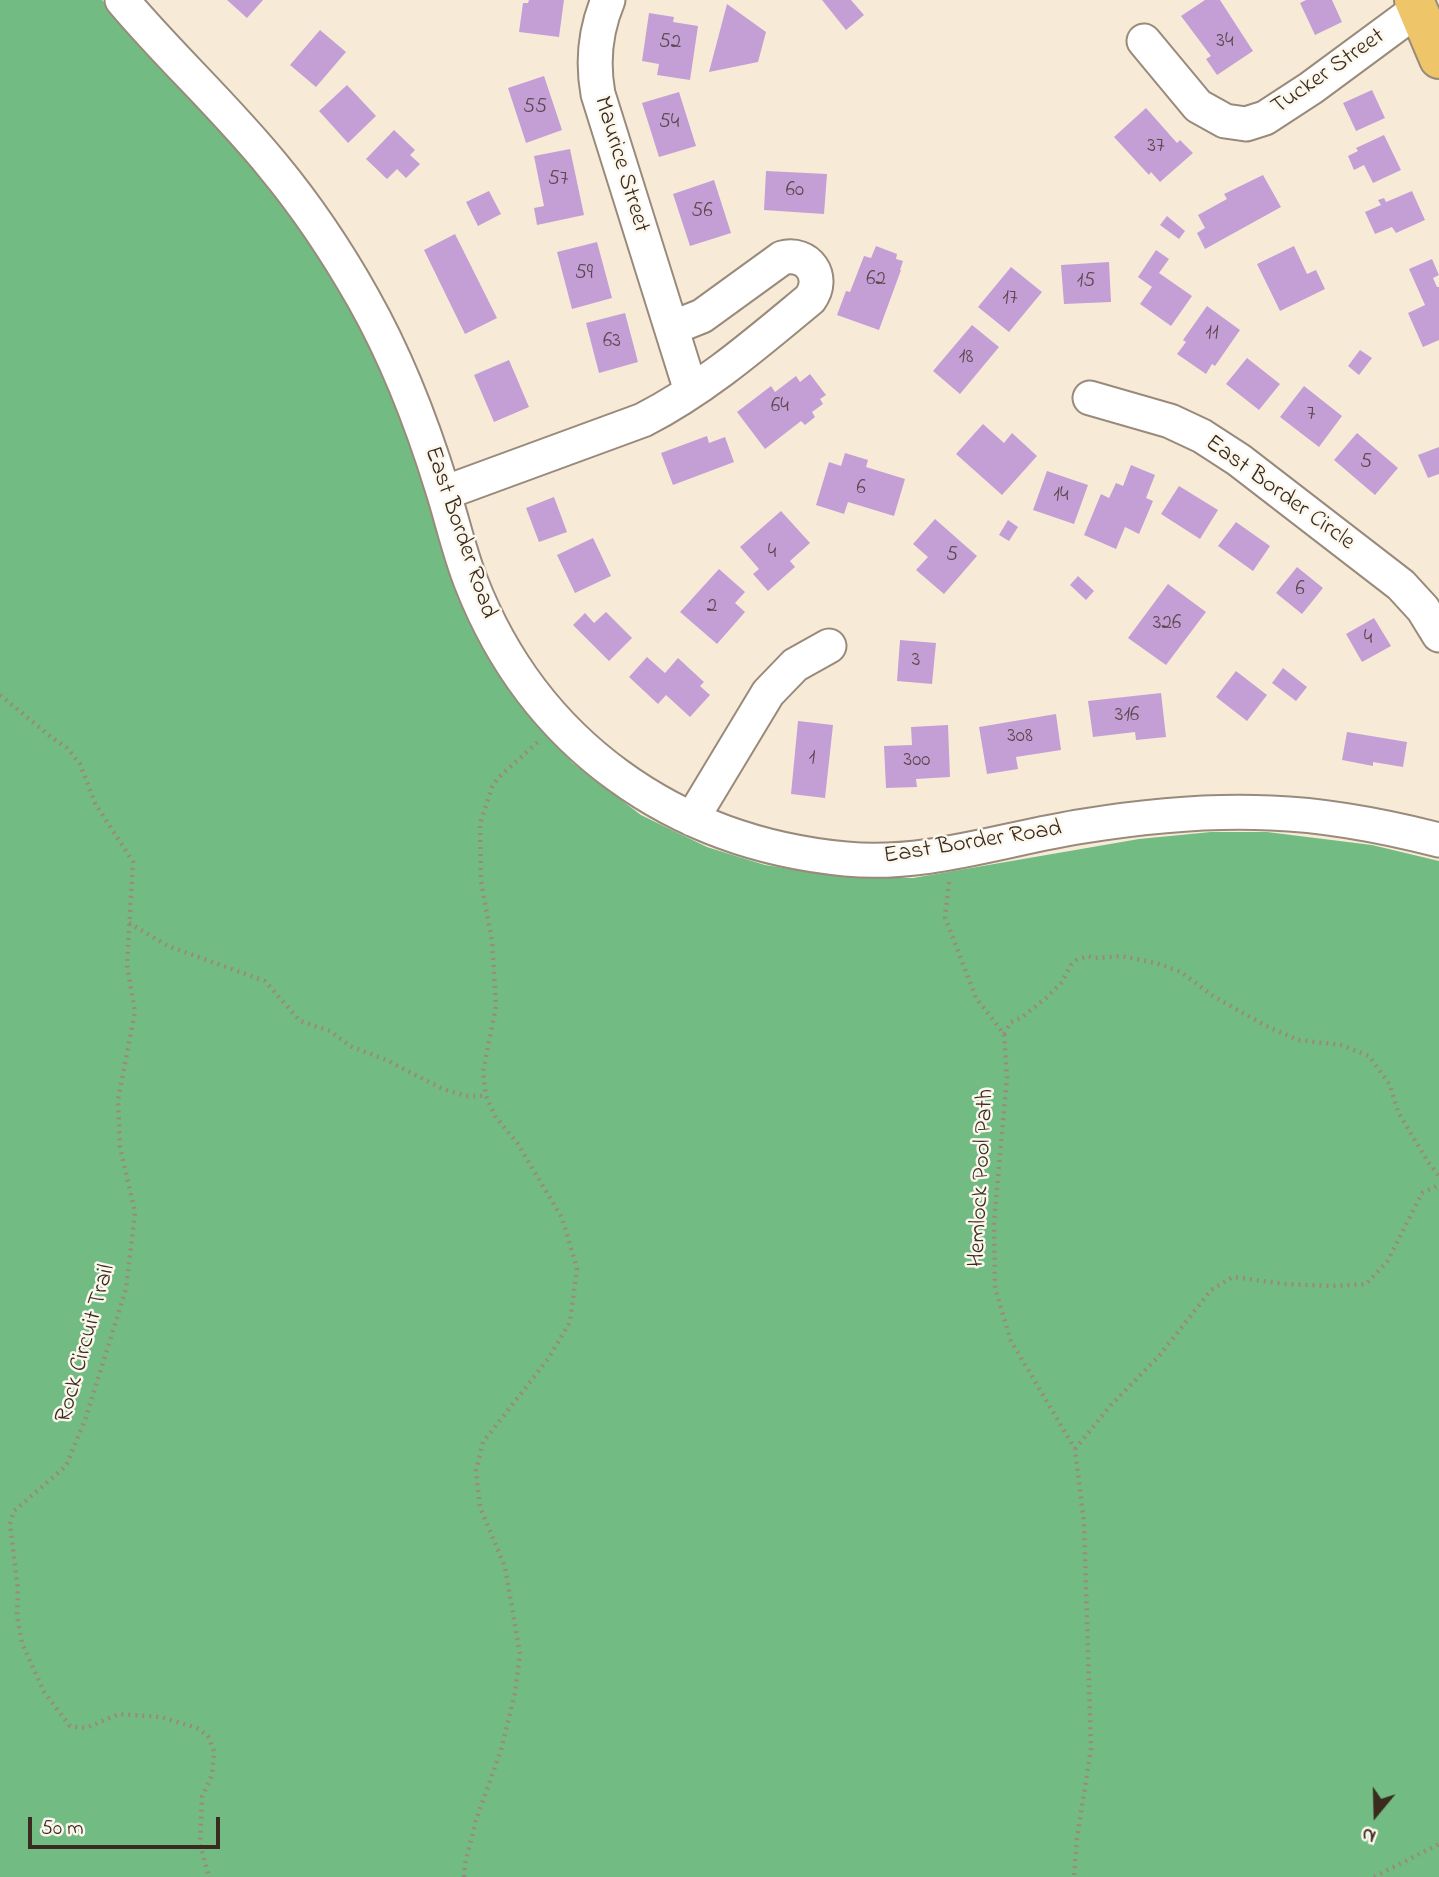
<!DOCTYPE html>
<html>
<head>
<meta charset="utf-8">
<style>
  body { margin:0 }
  #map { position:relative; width:1439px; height:1877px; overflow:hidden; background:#f7ebd8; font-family:"Indie Flower",sans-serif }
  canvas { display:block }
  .north { position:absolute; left:1341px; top:1779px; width:70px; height:70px; -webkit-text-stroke:5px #fbf7ec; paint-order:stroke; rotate:199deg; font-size:19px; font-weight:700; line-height:28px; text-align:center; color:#3b2a1e }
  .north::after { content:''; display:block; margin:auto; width:24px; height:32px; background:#3b2a1e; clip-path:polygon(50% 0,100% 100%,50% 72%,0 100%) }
  .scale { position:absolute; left:28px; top:1817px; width:192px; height:32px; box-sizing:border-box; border:4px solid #3b2a1e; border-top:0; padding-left:9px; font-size:21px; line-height:24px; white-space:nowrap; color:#3b2a1e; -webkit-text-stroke:5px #fbf7ec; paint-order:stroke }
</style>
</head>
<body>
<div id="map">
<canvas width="1439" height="1877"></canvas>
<div class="north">N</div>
<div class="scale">50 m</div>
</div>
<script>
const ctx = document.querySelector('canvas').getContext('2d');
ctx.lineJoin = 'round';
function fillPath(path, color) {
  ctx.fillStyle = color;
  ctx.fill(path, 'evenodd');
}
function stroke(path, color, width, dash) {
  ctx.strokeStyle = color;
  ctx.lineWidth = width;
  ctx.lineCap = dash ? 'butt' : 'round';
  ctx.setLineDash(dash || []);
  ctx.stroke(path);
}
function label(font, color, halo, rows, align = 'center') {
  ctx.font = font + ' "Indie Flower",sans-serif';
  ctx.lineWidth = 5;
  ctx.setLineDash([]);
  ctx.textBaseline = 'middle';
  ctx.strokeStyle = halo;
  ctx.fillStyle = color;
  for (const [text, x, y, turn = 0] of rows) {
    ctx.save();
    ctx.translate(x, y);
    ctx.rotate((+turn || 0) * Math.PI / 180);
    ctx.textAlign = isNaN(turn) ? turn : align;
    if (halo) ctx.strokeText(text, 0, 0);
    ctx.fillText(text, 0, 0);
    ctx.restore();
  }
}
fillPath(new Path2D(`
  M 0,0 L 102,0 L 277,191 L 351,300 L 403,408 L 416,464 L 442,538 L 506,682 L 526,712 L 573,763 L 641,815 L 707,847 L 765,865 L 837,876 L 869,878 L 913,878 L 1139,839 L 1211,832 L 1267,832 L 1372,845 L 1439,861 L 1439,1877 L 0,1877 Z`), '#72bc83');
fillPath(new Path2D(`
  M 227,0 L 263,0 L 247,18 Z
  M 529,0 L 564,0 L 559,37 L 519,32 L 523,3 L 528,3 Z
  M 822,0 L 851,0 L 864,15 L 846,30 Z
  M 1205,0 L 1220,0 L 1253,51 L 1217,75 L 1206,59 L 1211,56 L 1181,16 Z
  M 1306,0 L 1332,0 L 1342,22 L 1315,35 L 1300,3 Z
  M 727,4 L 766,32 L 758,62 L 709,72 Z
  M 649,13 L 674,17 L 673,22 L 698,26 L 690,80 L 657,75 L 659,64 L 642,61 Z
  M 320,30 L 346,52 L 316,87 L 290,65 Z
  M 544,76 L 562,130 L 526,143 L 508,88 Z
  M 347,85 L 376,116 L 348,143 L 319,111 Z
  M 1372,90 L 1385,118 L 1356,131 L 1343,103 Z
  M 679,92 L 696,146 L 659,157 L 642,103 Z
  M 1146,108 L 1177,143 L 1180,140 L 1193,153 L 1160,182 L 1151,172 L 1149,175 L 1114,137 Z
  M 394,130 L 415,150 L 410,155 L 420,164 L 406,178 L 397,169 L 387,179 L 366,159 Z
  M 1384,135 L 1401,170 L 1373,183 L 1364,165 L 1354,170 L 1348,156 L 1358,151 L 1356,148 Z
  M 570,149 L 584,215 L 537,225 L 534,208 L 544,206 L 534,156 Z
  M 766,171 L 827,174 L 824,214 L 764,210 Z
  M 1263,175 L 1281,207 L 1205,249 L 1197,233 L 1205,228 L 1198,215 L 1227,199 L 1224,194 Z
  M 714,180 L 731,233 L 690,246 L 673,194 Z
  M 489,191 L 501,214 L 478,226 L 466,202 Z
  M 1412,191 L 1425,220 L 1396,233 L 1392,227 L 1375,234 L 1365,212 L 1381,205 L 1378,200 L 1384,198 L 1386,202 Z
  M 1167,216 L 1185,231 L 1179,239 L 1160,225 Z
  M 455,234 L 497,318 L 465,334 L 424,250 Z
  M 597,242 L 612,298 L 572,309 L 557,252 Z
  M 876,246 L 897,254 L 896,259 L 903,261 L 900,270 L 901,270 L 879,330 L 837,315 L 846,291 L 850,292 L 864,256 L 871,258 Z
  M 1294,246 L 1307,274 L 1316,270 L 1325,289 L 1280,311 L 1257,264 Z
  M 1156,250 L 1169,259 L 1159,273 L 1192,296 L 1171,326 L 1140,304 L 1152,287 L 1138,277 Z
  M 1432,259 L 1439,275 L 1433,278 L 1437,287 L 1439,287 L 1439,340 L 1423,347 L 1408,313 L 1425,305 L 1409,269 Z
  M 1109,262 L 1111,302 L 1064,304 L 1061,265 Z
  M 1011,267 L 1042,292 L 1009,332 L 978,307 Z
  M 1207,306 L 1240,330 L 1215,366 L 1212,364 L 1206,374 L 1177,354 L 1186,342 L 1183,340 Z
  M 625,313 L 638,362 L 599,373 L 586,323 Z
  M 972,325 L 999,347 L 960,394 L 933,371 Z
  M 1360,350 L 1372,358 L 1359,375 L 1348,366 Z
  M 1247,358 L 1280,384 L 1259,410 L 1226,384 Z
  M 509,360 L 529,407 L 494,422 L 474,375 Z
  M 810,374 L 826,395 L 820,399 L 823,404 L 812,412 L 815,417 L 805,425 L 801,421 L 765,449 L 737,412 L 771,386 L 775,392 L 796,376 L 800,382 Z
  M 1304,386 L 1342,416 L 1319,447 L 1280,417 Z
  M 983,424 L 1004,443 L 1012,433 L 1037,456 L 1002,495 L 956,454 Z
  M 1357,433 L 1398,468 L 1375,495 L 1334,460 Z
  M 707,436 L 709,443 L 725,437 L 734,462 L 673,485 L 661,453 Z
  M 1439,447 L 1439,474 L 1428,478 L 1418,455 Z
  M 845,453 L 868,460 L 866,467 L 905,479 L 894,516 L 848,502 L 844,514 L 816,505 L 829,462 L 841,466 Z
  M 1131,465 L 1155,475 L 1146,498 L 1153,501 L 1139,534 L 1125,527 L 1116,549 L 1084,535 L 1101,494 L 1109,498 L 1116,483 L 1123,486 Z
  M 1047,471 L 1088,485 L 1074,524 L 1033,510 Z
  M 1179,486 L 1218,510 L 1200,539 L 1161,514 Z
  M 554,497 L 567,532 L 539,542 L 526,508 Z
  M 781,511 L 810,543 L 790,561 L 795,567 L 768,591 L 753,574 L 759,569 L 740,547 Z
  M 935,519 L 977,556 L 944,594 L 916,570 L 928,557 L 913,544 Z
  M 1008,520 L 1018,527 L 1009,541 L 999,535 Z
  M 1236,522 L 1270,546 L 1253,571 L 1218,546 Z
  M 593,538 L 611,576 L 575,593 L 557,555 Z
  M 1297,567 L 1323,588 L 1302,614 L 1276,593 Z
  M 719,569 L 745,592 L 735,603 L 745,612 L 717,644 L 680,612 Z
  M 1078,576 L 1094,591 L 1086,600 L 1070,585 Z
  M 1168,584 L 1206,612 L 1166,665 L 1128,638 Z
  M 606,612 L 632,638 L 609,661 L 573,625 L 585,613 L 594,623 Z
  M 1374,618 L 1391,646 L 1362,662 L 1346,634 Z
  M 900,640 L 936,643 L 932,684 L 897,681 Z
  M 647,657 L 665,673 L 678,658 L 704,682 L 700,686 L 710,695 L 690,717 L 666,695 L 658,704 L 629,677 Z
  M 1283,668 L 1307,687 L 1296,701 L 1272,683 Z
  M 1236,671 L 1267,695 L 1247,721 L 1216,697 Z
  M 1161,693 L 1166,737 L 1136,740 L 1135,732 L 1093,737 L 1088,701 Z
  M 1056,714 L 1061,750 L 1016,757 L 1018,769 L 987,774 L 979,727 Z
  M 798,721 L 833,725 L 825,798 L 791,794 Z
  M 948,725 L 950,777 L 916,779 L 917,787 L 886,788 L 884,746 L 912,745 L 911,727 Z
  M 1347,732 L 1407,742 L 1403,767 L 1373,762 L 1373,766 L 1342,760 Z`), '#c39fd6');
const minor = new Path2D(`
  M 122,0 C 170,57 226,108 273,166 C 307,207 337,252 363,298 C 397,358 422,423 442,488 C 452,519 459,552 471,582 C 534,744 674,843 846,859 C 927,867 1005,838 1084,826 C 1146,816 1209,810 1271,813 C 1328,815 1384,826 1439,840
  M 608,0 C 595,31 592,61 598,94 L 691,391
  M 1144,41 L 1198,106 L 1225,121 L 1246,124 L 1265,118 L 1311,88 L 1418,9
  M 1090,398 L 1170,421 L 1202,436 L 1239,460 L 1401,585 L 1423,609 L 1439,635
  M 444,493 L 643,420 C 704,389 758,342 810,299 C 826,277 808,251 782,258 L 702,316 L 672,328
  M 692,819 L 768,693 L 795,665 L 829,646`);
const major = new Path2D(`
  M 1414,0 L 1439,59`);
stroke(minor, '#998a7b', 37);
stroke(major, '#998a7b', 42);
stroke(new Path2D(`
  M 0,695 L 51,737 L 67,748 L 80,764 L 95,803 L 133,862 L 127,965 L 135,1012 L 118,1100 L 120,1147 L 135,1212 L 126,1289 L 85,1420 L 66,1466 L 14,1511 L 10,1524 L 18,1590 L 17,1616 L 22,1643 L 44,1692 L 70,1726 L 86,1728 L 119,1714 L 161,1717 L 197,1728 L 208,1736 L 214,1751 L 212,1775 L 202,1797 L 200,1844 L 209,1877
  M 949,882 L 945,917 L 976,998 L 1004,1034 L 1007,1077 L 994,1222 L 995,1288 L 1011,1341 L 1075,1449 L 1084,1523 L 1091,1749 L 1077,1838 L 1074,1877
  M 129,923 L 168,946 L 265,981 L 300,1021 L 330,1031 L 350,1046 L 386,1060 L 443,1089 L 466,1096 L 486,1096
  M 1004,1034 L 1011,1022 L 1021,1018 L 1046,998 L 1062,982 L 1071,965 L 1077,960 L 1087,956 L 1095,958 L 1121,956 L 1156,963 L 1181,972 L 1213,996 L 1266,1026 L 1298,1040 L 1341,1045 L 1369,1056 L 1390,1085 L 1398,1112 L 1428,1162 L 1439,1176
  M 1075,1449 L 1111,1405 L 1159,1356 L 1211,1290 L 1233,1277 L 1285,1284 L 1333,1286 L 1366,1284 L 1387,1262 L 1422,1193 L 1439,1185
  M 464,1877 L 465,1864 L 476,1820 L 501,1750 L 515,1693 L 520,1654 L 505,1567 L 480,1507 L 476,1471 L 483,1442 L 548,1359 L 570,1322 L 577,1268 L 562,1218 L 518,1144 L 495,1116 L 486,1096 L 483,1072 L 496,1006 L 492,941 L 481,881 L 480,824 L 492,787 L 498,778 L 539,741
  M 1374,1877 L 1439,1844`), '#998a7b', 4.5, [2, 5]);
stroke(minor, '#fff', 33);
stroke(major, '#eec569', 38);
label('21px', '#5d474c', null, [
  ["34",1225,43],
  ["52",670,44],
  ["55",535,109],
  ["54",669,124],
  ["37",1156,148],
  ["57",558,181],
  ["60",795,192],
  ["56",702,213],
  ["59",584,275],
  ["62",876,281],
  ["15",1086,283],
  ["17",1010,300],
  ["11",1212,335],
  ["63",612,343],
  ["18",966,359],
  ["64",780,408],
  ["7",1311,416],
  ["5",1366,464],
  ["6",861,490],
  ["14",1061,497],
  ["4",772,554],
  ["5",952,557],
  ["6",1300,591],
  ["2",712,608],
  ["326",1167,625],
  ["4",1368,640],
  ["3",916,662],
  ["316",1127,717],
  ["308",1020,738],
  ["1",812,760],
  ["300",917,762]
]);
label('24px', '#3b2a1e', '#fbf7ec', [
  ["Tucker Street",1329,73,-35],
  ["Maurice Street",620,165,73],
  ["East Border Circle",1279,494,36],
  ["East Border Road",459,533,71],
  ["East Border Road",973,844,-9],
  ["Hemlock Pool Path",983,1178,-87],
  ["Rock Circuit Trail",87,1344,-74]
]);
</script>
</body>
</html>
